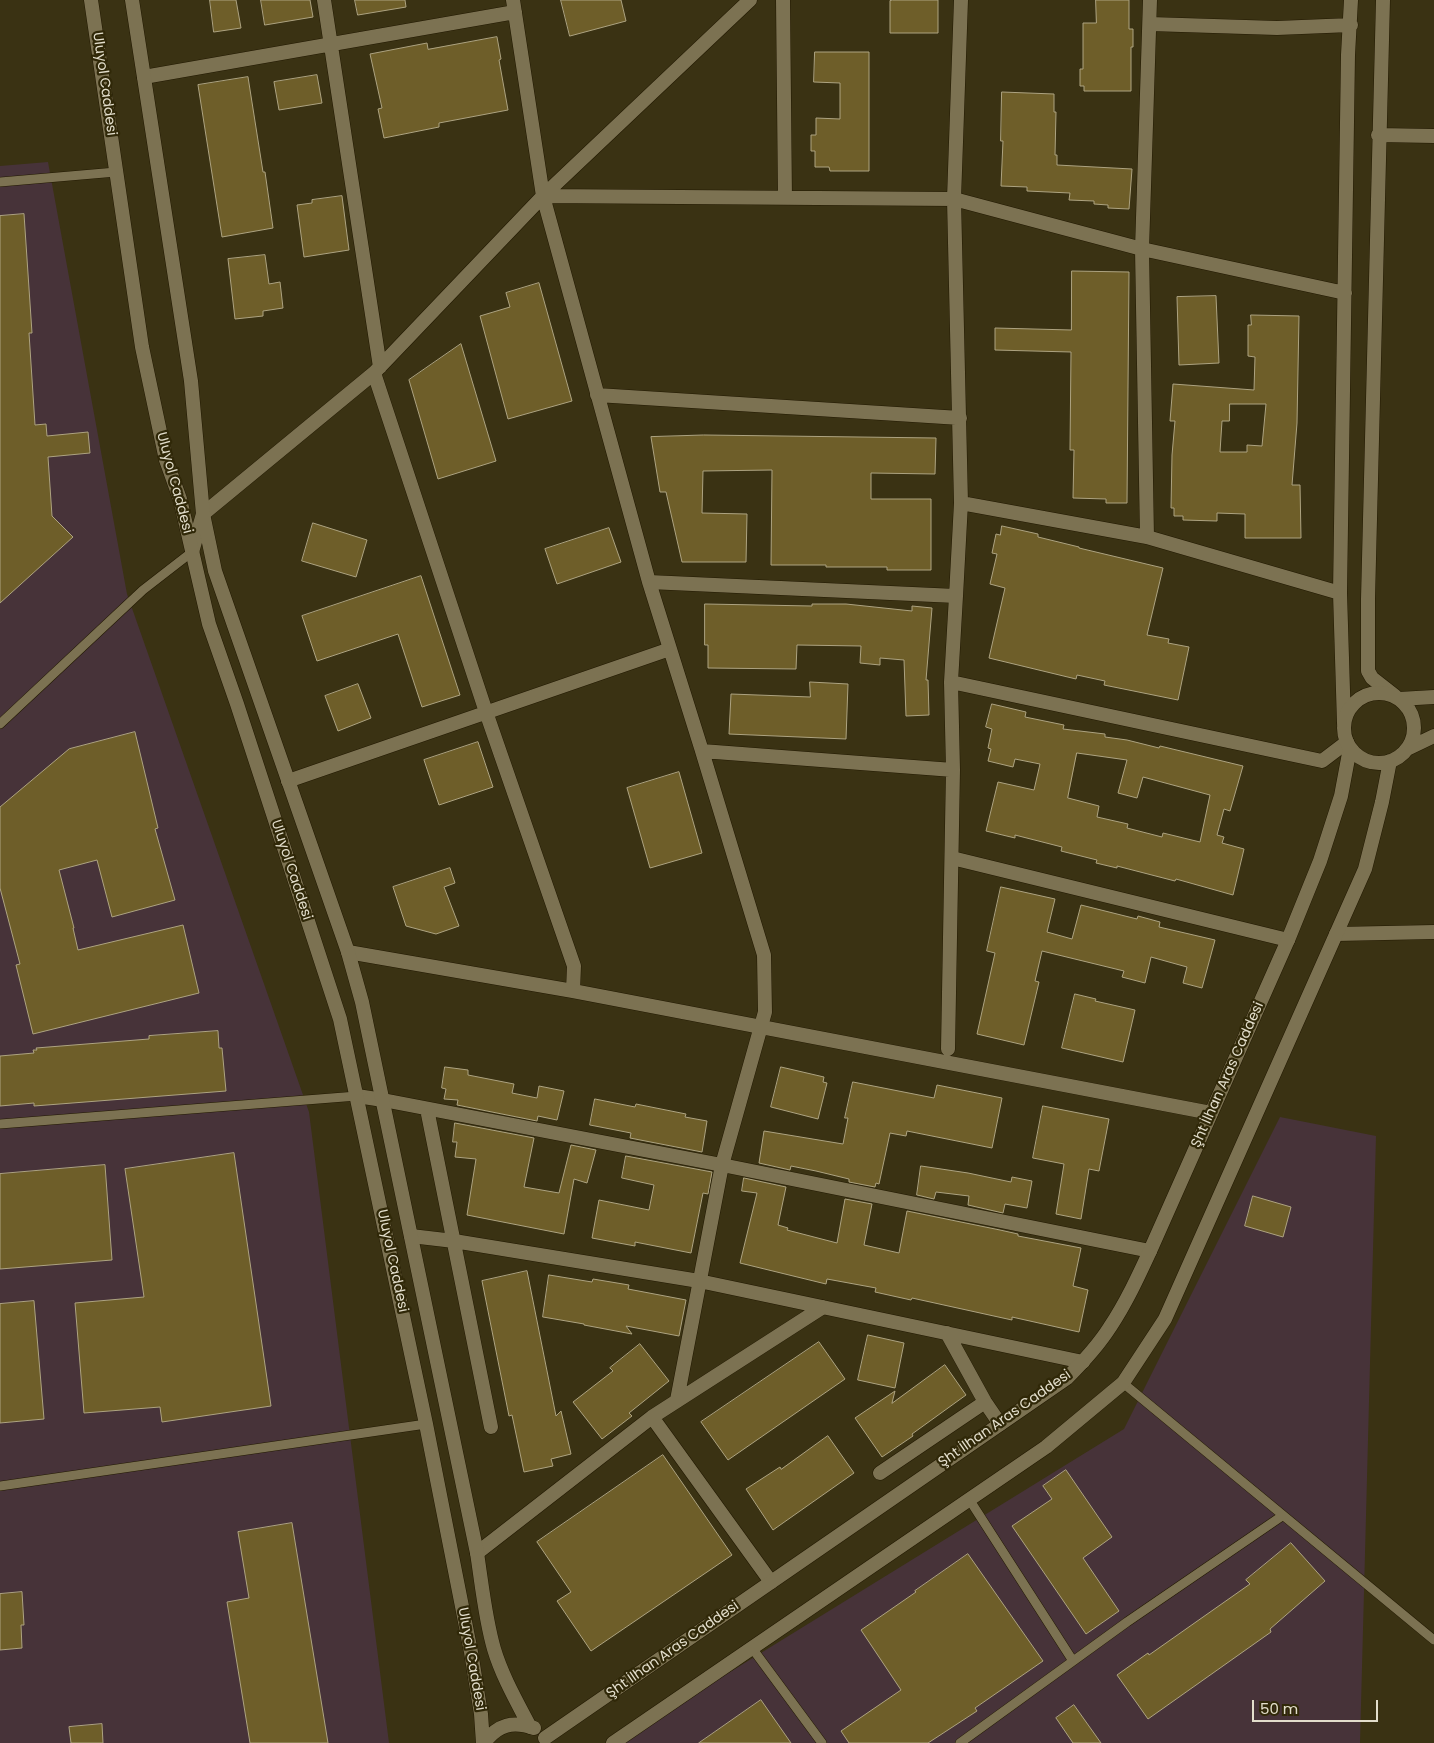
<!DOCTYPE html>
<html>
<head>
<meta charset="utf-8">
<style>
  body { margin:0 }
  #map { position:relative; width:1434px; height:1743px; overflow:hidden; background:#3a3213; font-family:Poppins,sans-serif }
  canvas { display:block }
  .scale { position:absolute; left:1252px; top:1700px; width:126px; height:22px; box-sizing:border-box; border:2px solid #e3decc; border-top:0; padding-left:6px; font-size:15px; line-height:18px; white-space:nowrap; color:#e3decc; -webkit-text-stroke:4px #302808; paint-order:stroke }
</style>
</head>
<body>
<div id="map">
<canvas width="1434" height="1743"></canvas>
<div class="scale">50 m</div>
</div>
<script>
const ctx = document.querySelector('canvas').getContext('2d');
ctx.lineJoin = 'round';
function fillPath(path, color) {
  ctx.fillStyle = color;
  ctx.fill(path, 'evenodd');
}
function stroke(path, color, width, dash) {
  ctx.strokeStyle = color;
  ctx.lineWidth = width;
  ctx.lineCap = dash ? 'butt' : 'round';
  ctx.setLineDash(dash || []);
  ctx.stroke(path);
}
function label(font, color, halo, rows, align = 'center') {
  ctx.font = font + ' Poppins,sans-serif';
  ctx.lineWidth = 4.5;
  ctx.setLineDash([]);
  ctx.textBaseline = 'middle';
  ctx.strokeStyle = halo;
  ctx.fillStyle = color;
  for (const [text, x, y, turn = 0] of rows) {
    ctx.save();
    ctx.translate(x, y);
    ctx.rotate((+turn || 0) * Math.PI / 180);
    ctx.textAlign = isNaN(turn) ? turn : align;
    if (halo) ctx.strokeText(text, 0, 0);
    ctx.fillText(text, 0, 0);
    ctx.restore();
  }
}
fillPath(new Path2D(`
  M 48,162 L 127,594 L 309,1112 L 389,1743 L 0,1743 L 0,166 Z
  M 1280,1117 L 1376,1136 L 1360,1743 L 615,1743 L 1124,1429 Z`), '#473339');
const building = new Path2D(`
  M 210,0 L 236,0 L 241,28 L 214,32 Z
  M 261,0 L 310,0 L 313,17 L 265,25 Z
  M 355,0 L 405,0 L 406,7 L 358,15 Z
  M 561,0 L 621,0 L 626,21 L 570,36 Z
  M 893,0 L 938,0 L 938,33 L 890,33 L 890,1 Z
  M 1096,0 L 1129,0 L 1129,29 L 1133,29 L 1133,47 L 1131,47 L 1131,91 L 1084,91 L 1084,86 L 1080,86 L 1080,69 L 1083,69 L 1083,23 L 1096,23 Z
  M 497,37 L 501,59 L 499,60 L 508,110 L 439,123 L 439,127 L 384,138 L 378,109 L 382,108 L 370,54 L 427,43 L 428,49 Z
  M 815,52 L 869,52 L 869,171 L 830,171 L 829,167 L 815,167 L 815,151 L 811,151 L 811,135 L 816,135 L 816,118 L 840,119 L 840,83 L 814,82 Z
  M 317,75 L 322,103 L 279,110 L 274,82 Z
  M 248,77 L 263,172 L 265,172 L 273,228 L 222,237 L 198,85 Z
  M 1002,92 L 1054,94 L 1054,112 L 1056,112 L 1055,155 L 1057,155 L 1057,165 L 1132,169 L 1129,209 L 1108,208 L 1108,205 L 1094,204 L 1094,201 L 1069,200 L 1070,193 L 1027,191 L 1027,187 L 1001,186 L 1003,141 L 1001,141 Z
  M 342,196 L 349,250 L 304,257 L 297,205 L 312,203 L 312,200 Z
  M 24,214 L 32,333 L 29,333 L 35,425 L 46,424 L 47,436 L 88,432 L 90,453 L 48,457 L 52,516 L 73,537 L 0,603 L 0,216 Z
  M 265,255 L 269,284 L 280,282 L 283,308 L 263,311 L 263,316 L 235,319 L 228,259 Z
  M 1072,271 L 1129,272 L 1127,503 L 1106,503 L 1106,499 L 1073,498 L 1074,450 L 1070,450 L 1071,352 L 995,350 L 995,328 L 1071,330 Z
  M 539,283 L 572,401 L 508,419 L 480,316 L 510,307 L 506,293 Z
  M 1216,296 L 1219,363 L 1179,365 L 1177,297 Z
  M 1251,315 L 1299,316 L 1297,423 L 1292,485 L 1300,485 L 1301,538 L 1245,538 L 1245,514 L 1217,513 L 1217,521 L 1183,520 L 1183,516 L 1174,516 L 1174,508 L 1171,508 L 1172,455 L 1175,421 L 1170,421 L 1173,384 L 1254,390 L 1255,357 L 1248,356 L 1248,325 L 1251,325 ZM 1230,404 L 1266,404 L 1262,446 L 1247,445 L 1247,452 L 1220,452 L 1222,421 L 1229,421 Z
  M 461,344 L 496,461 L 438,479 L 409,380 Z
  M 704,435 L 936,438 L 935,474 L 871,473 L 871,499 L 931,499 L 931,570 L 887,570 L 887,567 L 826,567 L 826,565 L 771,565 L 772,470 L 703,471 L 702,513 L 747,514 L 746,562 L 682,562 L 666,492 L 660,492 L 651,437 Z
  M 313,523 L 367,540 L 356,577 L 302,561 Z
  M 1002,526 L 1038,534 L 1038,537 L 1079,547 L 1079,548 L 1163,568 L 1147,635 L 1169,639 L 1168,643 L 1189,647 L 1178,700 L 1104,685 L 1105,681 L 1077,675 L 1076,679 L 989,658 L 1005,588 L 990,584 L 997,554 L 992,553 L 996,534 L 1000,535 Z
  M 609,528 L 621,562 L 557,584 L 545,549 Z
  M 421,576 L 460,695 L 422,707 L 398,634 L 317,661 L 302,616 Z
  M 705,604 L 812,606 L 812,604 L 846,604 L 912,611 L 912,606 L 932,608 L 926,680 L 928,680 L 929,715 L 906,716 L 904,660 L 880,658 L 880,665 L 860,663 L 861,646 L 797,645 L 796,669 L 708,668 L 708,645 L 705,645 Z
  M 810,682 L 848,684 L 846,739 L 729,734 L 731,694 L 810,697 Z
  M 358,684 L 371,718 L 338,731 L 325,696 Z
  M 992,704 L 1026,712 L 1025,717 L 1064,725 L 1063,729 L 1105,734 L 1105,737 L 1127,740 L 1159,748 L 1160,746 L 1243,766 L 1230,811 L 1224,809 L 1217,835 L 1224,837 L 1222,843 L 1244,849 L 1233,895 L 1176,879 L 1175,881 L 1117,866 L 1117,868 L 1096,863 L 1097,860 L 1061,851 L 1062,847 L 1015,835 L 1015,838 L 986,831 L 998,782 L 1034,790 L 1040,764 L 1015,759 L 1013,767 L 988,761 L 991,749 L 988,748 L 992,729 L 986,727 ZM 1077,753 L 1127,760 L 1118,793 L 1137,798 L 1143,777 L 1210,795 L 1200,842 L 1163,833 L 1162,837 L 1127,828 L 1128,824 L 1097,817 L 1099,806 L 1068,798 Z
  M 135,732 L 158,828 L 155,829 L 175,900 L 112,917 L 97,860 L 59,870 L 74,928 L 73,928 L 78,950 L 183,925 L 199,993 L 33,1034 L 16,965 L 20,964 L 0,888 L 0,807 L 69,749 Z
  M 478,742 L 493,787 L 439,805 L 424,760 Z
  M 679,772 L 702,853 L 650,868 L 627,788 Z
  M 450,868 L 455,883 L 444,887 L 459,926 L 436,934 L 406,926 L 393,887 Z
  M 1001,887 L 1055,899 L 1047,932 L 1072,939 L 1081,905 L 1137,919 L 1138,916 L 1160,922 L 1159,927 L 1215,940 L 1202,988 L 1183,983 L 1187,967 L 1151,957 L 1145,983 L 1122,977 L 1124,971 L 1042,951 L 1035,981 L 1039,982 L 1024,1045 L 977,1034 L 995,953 L 987,951 Z
  M 1075,994 L 1096,999 L 1095,1001 L 1135,1010 L 1123,1062 L 1062,1048 Z
  M 218,1031 L 219,1048 L 222,1048 L 226,1091 L 34,1106 L 34,1103 L 0,1106 L 0,1056 L 34,1053 L 33,1050 L 37,1050 L 36,1048 L 149,1039 L 149,1036 Z
  M 445,1067 L 468,1070 L 468,1075 L 514,1084 L 512,1093 L 537,1098 L 539,1086 L 564,1091 L 557,1120 L 538,1116 L 537,1121 L 457,1105 L 458,1100 L 444,1099 L 446,1089 L 442,1088 Z
  M 781,1067 L 824,1077 L 823,1082 L 827,1083 L 818,1119 L 771,1107 Z
  M 853,1082 L 934,1098 L 937,1085 L 1002,1098 L 992,1148 L 907,1131 L 906,1136 L 890,1133 L 879,1184 L 876,1183 L 875,1187 L 849,1182 L 849,1179 L 816,1171 L 791,1166 L 790,1170 L 759,1163 L 764,1131 L 843,1144 L 848,1118 L 845,1118 Z
  M 595,1099 L 635,1107 L 636,1104 L 686,1114 L 685,1117 L 707,1121 L 702,1152 L 630,1138 L 631,1133 L 590,1125 Z
  M 1043,1106 L 1109,1119 L 1099,1171 L 1089,1169 L 1081,1219 L 1056,1214 L 1064,1164 L 1033,1158 Z
  M 455,1123 L 534,1138 L 524,1187 L 559,1193 L 571,1145 L 596,1150 L 587,1183 L 574,1179 L 564,1234 L 467,1215 L 476,1159 L 455,1157 L 457,1142 L 453,1142 Z
  M 234,1153 L 271,1406 L 162,1422 L 160,1407 L 84,1413 L 75,1303 L 144,1297 L 125,1169 Z
  M 626,1156 L 712,1172 L 708,1194 L 703,1193 L 691,1253 L 635,1242 L 635,1246 L 592,1238 L 599,1200 L 649,1210 L 654,1185 L 622,1178 Z
  M 105,1165 L 112,1260 L 0,1269 L 0,1174 Z
  M 921,1166 L 968,1173 L 1011,1182 L 1012,1177 L 1032,1181 L 1027,1208 L 1005,1204 L 1003,1213 L 968,1205 L 969,1196 L 936,1192 L 934,1199 L 917,1195 Z
  M 744,1178 L 786,1187 L 778,1225 L 788,1228 L 787,1230 L 837,1243 L 845,1199 L 872,1204 L 864,1245 L 899,1253 L 907,1211 L 1000,1230 L 1018,1234 L 1018,1236 L 1081,1248 L 1073,1286 L 1088,1290 L 1079,1332 L 1012,1317 L 1012,1320 L 912,1298 L 911,1300 L 875,1292 L 876,1288 L 827,1279 L 826,1284 L 740,1263 L 757,1193 L 742,1191 Z
  M 1253,1196 L 1291,1207 L 1283,1237 L 1245,1226 Z
  M 527,1271 L 556,1416 L 561,1411 L 571,1454 L 551,1459 L 553,1466 L 524,1472 L 512,1415 L 509,1416 L 482,1281 Z
  M 549,1275 L 592,1282 L 593,1279 L 629,1285 L 628,1289 L 686,1300 L 679,1336 L 626,1326 L 632,1334 L 584,1325 L 584,1324 L 543,1317 Z
  M 34,1301 L 44,1419 L 0,1423 L 0,1304 Z
  M 868,1335 L 904,1343 L 895,1388 L 858,1380 Z
  M 819,1342 L 845,1379 L 728,1460 L 701,1422 Z
  M 640,1344 L 669,1381 L 629,1413 L 632,1416 L 602,1439 L 573,1402 L 613,1371 L 610,1368 Z
  M 945,1365 L 966,1395 L 912,1434 L 913,1436 L 882,1457 L 855,1418 L 895,1391 L 892,1403 Z
  M 828,1436 L 854,1473 L 773,1530 L 746,1489 L 780,1467 L 781,1469 Z
  M 663,1455 L 732,1555 L 591,1651 L 557,1601 L 571,1592 L 537,1542 Z
  M 1066,1470 L 1112,1537 L 1083,1558 L 1119,1611 L 1086,1634 L 1012,1526 L 1052,1499 L 1043,1486 Z
  M 292,1523 L 328,1743 L 250,1743 L 227,1602 L 249,1598 L 238,1532 Z
  M 1291,1543 L 1325,1581 L 1270,1629 L 1271,1632 L 1148,1719 L 1117,1675 L 1148,1653 L 1149,1655 L 1250,1584 L 1246,1580 Z
  M 968,1554 L 1043,1661 L 975,1708 L 977,1711 L 928,1743 L 849,1743 L 841,1731 L 901,1690 L 861,1630 L 916,1592 L 915,1591 Z
  M 22,1592 L 24,1625 L 21,1625 L 22,1648 L 0,1650 L 0,1594 Z
  M 761,1700 L 791,1743 L 699,1743 Z
  M 1074,1705 L 1101,1743 L 1073,1743 L 1056,1718 Z
  M 102,1724 L 103,1743 L 71,1743 L 69,1727 Z`);
fillPath(building, '#6e5e29');
stroke(building, '#ada381', 1);
const service = new Path2D(`
  M 0,182 L 116,172
  M 0,724 L 143,590 L 192,552
  M 0,1124 L 357,1096
  M 1123,1383 L 1434,1640
  M 0,1486 L 426,1424
  M 969,1499 L 1073,1661
  M 752,1648 L 822,1743
  M 960,1743 L 1127,1622 L 1282,1516`);
const minor = new Path2D(`
  M 324,0 L 380,367
  M 513,0 L 543,196 L 649,582 L 702,751 L 953,770
  M 783,0 L 785,198
  M 1383,0 L 1368,599 L 1368,671 L 1372,678 L 1395,696
  M 1150,24 L 1277,28 L 1351,25
  M 144,77 L 515,12
  M 1378,135 L 1434,136
  M 543,196 L 954,199 L 1142,249 L 1345,293
  M 374,373 L 486,712 L 574,966 L 573,991
  M 597,395 L 960,418
  M 961,503 L 1147,537 L 1340,593
  M 1147,537 L 1142,249 L 1150,0
  M 192,552 L 203,514 L 374,373 L 543,196 L 750,0
  M 649,582 L 956,596 L 951,682 L 953,770 L 948,1049
  M 956,596 L 961,503 L 954,199 L 961,0
  M 951,682 L 1322,761 L 1347,742
  M 1344,723 L 1340,593 L 1348,55 L 1351,0
  M 288,781 L 670,649
  M 952,858 L 1288,940
  M 1336,934 L 1434,932
  M 348,952 L 573,991 L 1211,1113
  M 357,1096 L 383,1100 L 722,1165 L 1150,1251
  M 427,1109 L 491,1427
  M 411,1236 L 454,1241 L 699,1281 L 1083,1362
  M 947,1333 L 985,1402 L 1000,1424
  M 677,1400 L 722,1165 L 765,1012 L 764,955 L 702,751
  M 652,1417 L 771,1582
  M 880,1473 L 985,1402
  M 477,1553 L 652,1417 L 823,1307`);
const secondary = new Path2D(`
  M 91,0 L 142,347 L 166,460 L 180,499 L 209,624 L 237,704 L 340,1019 L 426,1424 L 471,1652 L 481,1714 L 483,1743
  M 132,0 L 191,381 L 203,514 L 215,571 L 348,952 L 362,1002 L 477,1553 C 482,1585 485,1618 494,1649 C 502,1676 517,1702 530,1727
  M1344 728a35 35 0 1 1 70 0a35 35 0 1 1-70 0Z
  M 1399,699 L 1434,697
  M 1407,749 L 1434,736
  M 545,1738 L 1067,1378 C 1083,1362 1098,1346 1110,1327 C 1126,1303 1138,1277 1150,1251 L 1288,940 L 1320,861 L 1341,796 L 1350,748
  M 484,1743 C 498,1724 513,1721 534,1728
  M 613,1743 L 1046,1447 L 1123,1383 L 1165,1319 L 1365,869 L 1382,802 L 1390,761`);
stroke(service, '#221900', 10);
stroke(minor, '#221900', 15);
stroke(secondary, '#221900', 15);
stroke(service, '#7c7252', 9);
stroke(minor, '#7c7252', 14);
stroke(secondary, '#7c7252', 14);
label('14px', '#e3decc', '#302808', [
  ["Uluyol Caddesi",104,84,82],
  ["Uluyol Caddesi",174,483,75],
  ["Uluyol Caddesi",291,870,72],
  ["Şht İlhan Aras Caddesi",1228,1075,-66],
  ["Uluyol Caddesi",392,1261,78],
  ["Şht İlhan Aras Caddesi",1005,1419,-35],
  ["Şht İlhan Aras Caddesi",673,1650,-35],
  ["Uluyol Caddesi",471,1659,80]
]);
</script>
</body>
</html>
